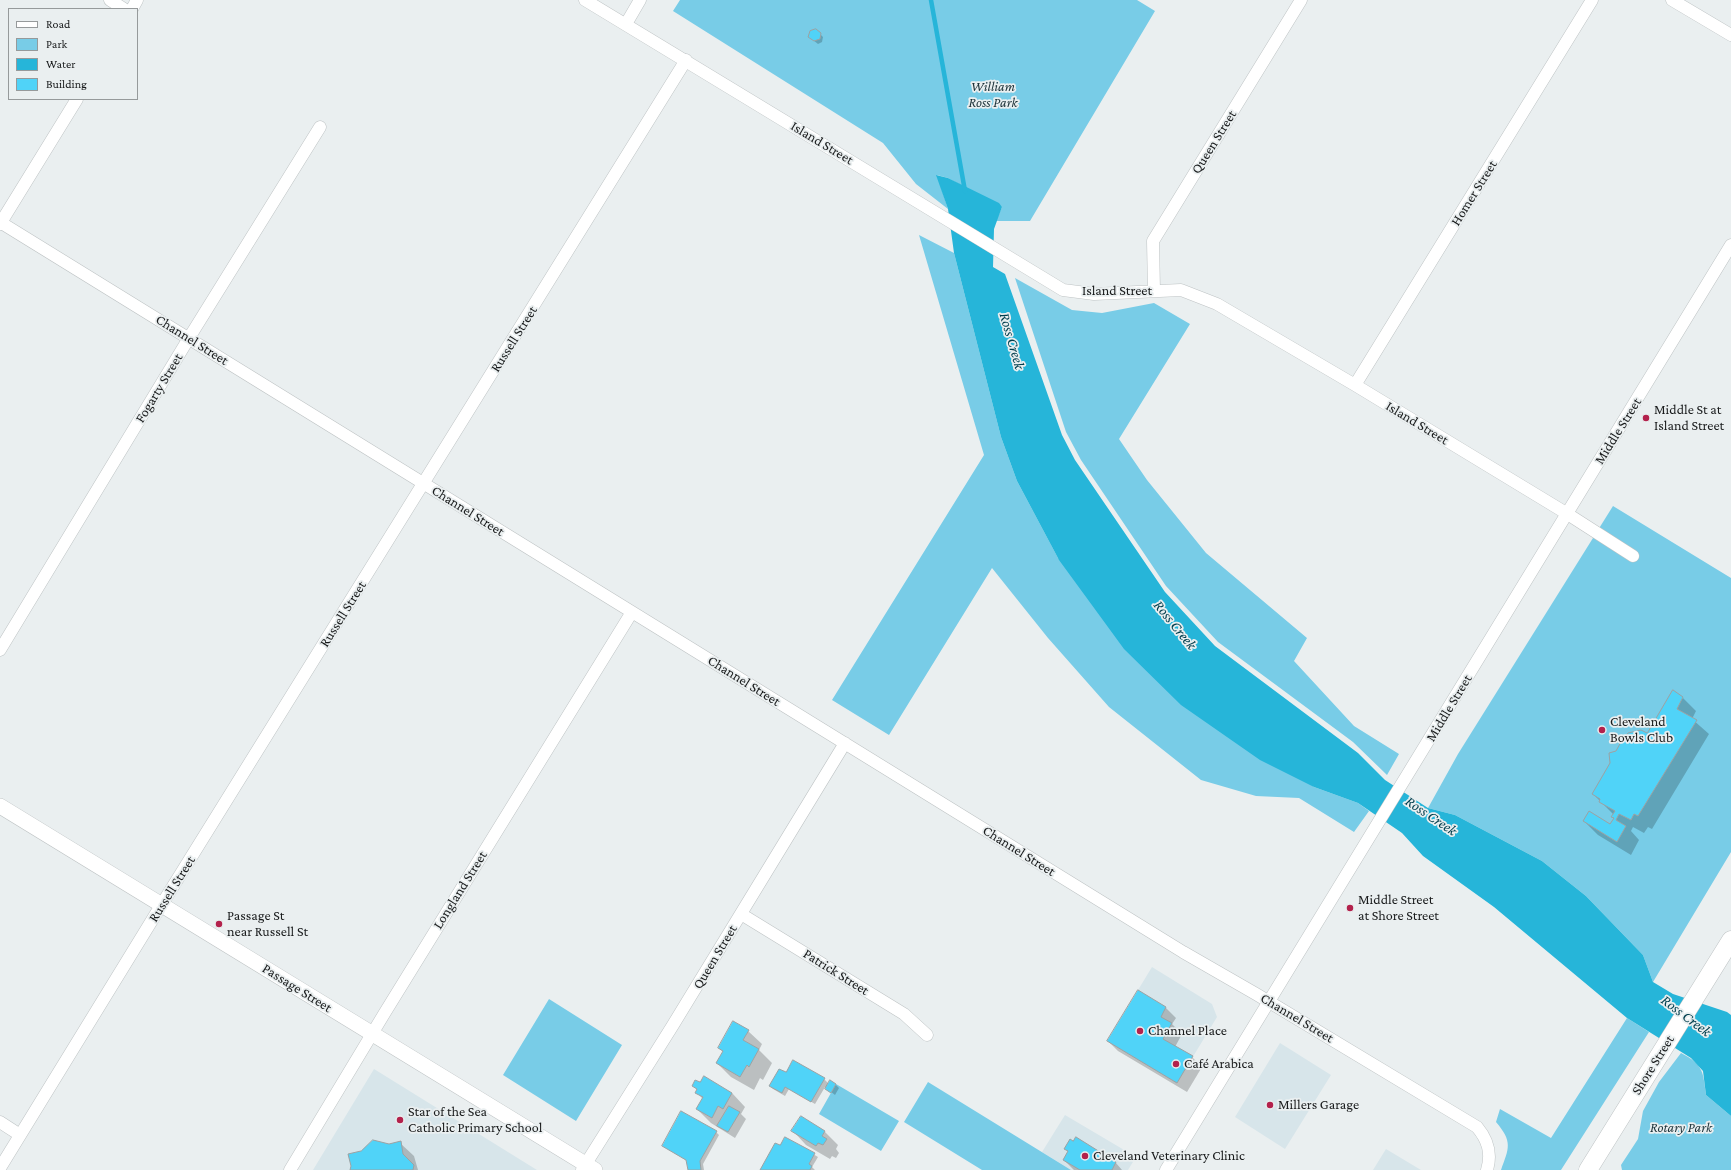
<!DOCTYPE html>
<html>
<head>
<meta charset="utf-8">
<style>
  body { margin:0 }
  #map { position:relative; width:1731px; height:1170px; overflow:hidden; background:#eaeff0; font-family:"Crimson Pro",serif }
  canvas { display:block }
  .legend { position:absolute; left:8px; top:8px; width:130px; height:92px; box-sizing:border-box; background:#eaeff0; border:1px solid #969a9b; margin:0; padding:5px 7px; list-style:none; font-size:12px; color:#191b1c }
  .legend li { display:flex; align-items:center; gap:8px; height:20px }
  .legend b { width:20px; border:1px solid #969a9b }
</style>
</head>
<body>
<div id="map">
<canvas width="1731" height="1170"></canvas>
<ul class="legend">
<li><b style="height:5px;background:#fff"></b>Road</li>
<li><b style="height:11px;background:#78cce7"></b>Park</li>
<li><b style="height:11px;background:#26b5d9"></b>Water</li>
<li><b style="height:11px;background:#50d3f8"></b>Building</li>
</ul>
</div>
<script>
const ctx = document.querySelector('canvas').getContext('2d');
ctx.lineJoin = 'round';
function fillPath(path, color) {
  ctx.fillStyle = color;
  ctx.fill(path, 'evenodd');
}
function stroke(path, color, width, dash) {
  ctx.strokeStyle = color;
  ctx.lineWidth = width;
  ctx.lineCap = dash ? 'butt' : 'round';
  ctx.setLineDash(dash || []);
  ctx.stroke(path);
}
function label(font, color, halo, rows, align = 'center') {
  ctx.font = font + ' "Crimson Pro",serif';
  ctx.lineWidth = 3.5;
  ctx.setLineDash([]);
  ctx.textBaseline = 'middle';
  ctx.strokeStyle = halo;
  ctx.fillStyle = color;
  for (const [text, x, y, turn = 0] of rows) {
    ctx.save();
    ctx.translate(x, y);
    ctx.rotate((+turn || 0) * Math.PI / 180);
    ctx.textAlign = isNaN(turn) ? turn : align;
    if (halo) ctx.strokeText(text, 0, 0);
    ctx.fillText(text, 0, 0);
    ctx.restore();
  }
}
fillPath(new Path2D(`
  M 1152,967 L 1212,1004 L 1217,1017 L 1177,1083 L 1107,1041 Z
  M 1280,1043 L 1331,1075 L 1285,1149 L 1235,1117 Z
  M 374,1069 L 537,1170 L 313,1170 Z
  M 1065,1115 L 1136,1157 L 1128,1170 L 1071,1170 L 1042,1152 Z
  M 1386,1149 L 1421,1170 L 1373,1170 Z`), '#d7e5ea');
fillPath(new Path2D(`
  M 680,0 L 1137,0 L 1155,11 L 1030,221 L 996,221 L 1002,207 L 948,178 L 937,175 L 948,209 L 916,184 L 883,143 L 673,11 Z
  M 919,235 L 954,253 L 1001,437 L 1017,481 L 1058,558 L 1314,787 L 1358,803 L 1369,811 L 1354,832 L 1299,798 L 1256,796 L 1201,780 L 1109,707 L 1048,638 L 992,568 L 889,735 L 832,700 L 984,455 Z
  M 1015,278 L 1072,310 L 1102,313 L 1154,303 L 1190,324 L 1119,439 L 1147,480 L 1206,553 L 1307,638 L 1294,661 L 1354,726 L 1399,754 L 1387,775 L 1353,742 L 1218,642 L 1166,586 L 1081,460 L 1066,432 Z
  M 1613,506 L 1731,578 L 1731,852 L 1653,982 L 1643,955 L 1586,896 L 1542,861 L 1455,815 L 1428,808 L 1458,754 Z
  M 549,999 L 622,1045 L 576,1121 L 503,1075 Z
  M 1627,1018 L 1649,1032 L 1561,1170 L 1501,1170 C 1509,1148 1513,1142 1496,1122 L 1500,1109 L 1551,1138 Z
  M 1681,1053 C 1704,1065 1703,1072 1706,1095 L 1731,1116 L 1731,1170 L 1622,1170 L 1621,1165 L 1638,1139 L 1643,1111 L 1659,1082 Z
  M 928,1082 L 1071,1170 L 982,1170 L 904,1122 Z
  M 836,1084 L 899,1121 L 881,1151 L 819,1114 Z`), '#78cce7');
fillPath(new Path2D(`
  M 936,175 L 948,178 L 999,203 L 1002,207 L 994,229 L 993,267 L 1005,274 L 1062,435 L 1075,460 L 1165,592 L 1215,646 L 1358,753 L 1385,780 L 1428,808 L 1455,815 L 1542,861 L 1586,896 L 1643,955 L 1653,982 L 1673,994 L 1727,1012 L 1731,1015 L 1731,1116 L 1706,1095 L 1703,1071 L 1691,1058 L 1627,1018 L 1494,907 L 1423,856 L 1402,833 L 1358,803 L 1314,787 L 1260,760 L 1181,705 L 1124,649 L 1059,560 L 1017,481 L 1001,437 L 954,253 L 948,209 Z`), '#26b5d9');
fillPath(new Path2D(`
  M 816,30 L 823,37 L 822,42 L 818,44 L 813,40 Z
  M 1683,698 L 1696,711 L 1692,719 L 1709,734 L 1652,829 L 1648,827 L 1644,833 L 1633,827 L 1631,831 L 1639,840 L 1631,855 L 1598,835 L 1584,821 L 1611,825 L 1615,819 L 1613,817 L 1614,815 L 1593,794 L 1617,752 L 1647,734 Z
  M 1138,992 L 1166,1008 L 1176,1018 L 1172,1024 L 1182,1034 L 1175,1047 L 1192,1057 L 1202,1067 L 1187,1092 L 1118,1051 L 1108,1041 Z
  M 748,1031 L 762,1044 L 759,1050 L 772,1063 L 763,1080 L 760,1078 L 754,1090 L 731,1077 L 717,1063 L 723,1052 L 719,1048 Z
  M 794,1061 L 824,1079 L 829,1084 L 830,1081 L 836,1085 L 839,1088 L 835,1095 L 825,1087 L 815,1104 L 789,1089 L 785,1096 L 773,1089 L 770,1086 L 786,1074 Z
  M 693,1085 L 732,1093 L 745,1107 L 741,1114 L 746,1119 L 735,1138 L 711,1123 L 697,1109 L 703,1099 L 696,1092 L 697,1090 Z
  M 801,1117 L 825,1132 L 838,1145 L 836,1149 L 839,1153 L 836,1158 L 832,1156 L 830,1159 L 806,1145 L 793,1131 Z
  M 716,1132 L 719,1135 L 703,1164 L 704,1170 L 689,1170 L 687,1161 L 663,1146 Z
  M 786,1138 L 818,1157 L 812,1167 L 815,1170 L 761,1170 L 781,1147 Z
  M 1076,1139 L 1116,1163 L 1122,1170 L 1074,1170 L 1064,1160 L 1069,1152 L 1065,1149 L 1074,1143 Z
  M 400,1143 L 414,1156 L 418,1170 L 351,1170 L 389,1145 Z`), '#0003');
stroke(new Path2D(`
  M 931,0 L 965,191`), '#26b5d9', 4.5);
const building = new Path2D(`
  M 816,29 L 821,33 L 820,39 L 814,41 L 808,37 L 810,31 Z
  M 1673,690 L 1683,697 L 1677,709 L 1697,720 L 1638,816 L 1634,814 L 1631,820 L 1619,814 L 1616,820 L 1626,826 L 1617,842 L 1583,821 L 1589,811 L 1610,824 L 1614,818 L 1611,817 L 1615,811 L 1599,802 L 1600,799 L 1592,794 L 1610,763 L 1609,753 L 1616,751 L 1622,740 L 1628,733 L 1641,730 L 1647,733 Z
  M 1138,990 L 1166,1007 L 1161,1017 L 1172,1023 L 1163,1039 L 1193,1056 L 1177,1083 L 1107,1041 Z
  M 733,1021 L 749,1030 L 743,1040 L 759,1049 L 749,1067 L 747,1065 L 740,1077 L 716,1063 L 723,1051 L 718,1048 Z
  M 793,1060 L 825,1078 L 811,1102 L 785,1087 L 782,1093 L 769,1086 L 779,1069 L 786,1072 Z
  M 704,1076 L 732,1093 L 723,1109 L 718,1106 L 712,1118 L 696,1109 L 703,1097 L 695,1093 L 697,1089 L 692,1086 L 695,1080 L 700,1082 Z
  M 830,1080 L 836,1084 L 831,1093 L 825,1089 Z
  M 729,1106 L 740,1112 L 728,1132 L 717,1126 Z
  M 681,1111 L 717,1131 L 700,1161 L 701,1170 L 688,1170 L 686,1160 L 662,1146 Z
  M 801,1116 L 825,1131 L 822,1136 L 827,1139 L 823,1145 L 818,1143 L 816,1146 L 791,1131 Z
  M 785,1137 L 815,1153 L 809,1164 L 812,1166 L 810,1170 L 760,1170 L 775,1143 L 780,1145 Z
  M 1076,1137 L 1116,1162 L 1112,1170 L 1080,1170 L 1063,1160 L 1068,1151 L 1064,1149 L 1070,1139 L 1073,1141 Z
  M 373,1140 L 389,1144 L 401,1141 L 403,1154 L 414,1165 L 413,1170 L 350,1170 L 351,1166 L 348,1154 L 361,1151 Z`);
fillPath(building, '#50d3f8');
stroke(building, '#9da2a3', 1);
const minor = new Path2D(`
  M 110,0 L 124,9
  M 585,0 L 1063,290 L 1094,294 L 1181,290 L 1217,304 L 1355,385 L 1566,513 L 1633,556
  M 1672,0 L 1731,35
  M 132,9 L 137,0
  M 626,24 L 640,0
  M 0,222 L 1183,952 L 1256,994 L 1477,1127 C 1488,1140 1492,1153 1487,1170
  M 0,224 L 77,99
  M 1154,291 L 1153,241 L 1301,0
  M 1355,385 L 1592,0
  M 0,650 L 189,338 L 320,127
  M 741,914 L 904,1014 L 927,1035
  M 0,1122 L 20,1135
  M 0,1168 L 154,917 L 686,60
  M 290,1170 L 384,1014 L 632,612
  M 582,1170 L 673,1025 L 845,743
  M 1166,1170 L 1731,245`);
const tertiary = new Path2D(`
  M 0,806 L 595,1170`);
const secondary = new Path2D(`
  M 1588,1170 L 1731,940`);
stroke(minor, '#bec3c4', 13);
stroke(tertiary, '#bec3c4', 16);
stroke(secondary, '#bec3c4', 19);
stroke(minor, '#fff', 12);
stroke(tertiary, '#fff', 15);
stroke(secondary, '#fff', 18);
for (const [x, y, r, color] of [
  [1646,418,4,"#b3214c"],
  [1602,730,4,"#b3214c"],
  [1350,908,4,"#b3214c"],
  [219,924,4,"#b3214c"],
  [1140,1031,4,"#b3214c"],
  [1176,1064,4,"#b3214c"],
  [1270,1105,4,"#b3214c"],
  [400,1120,4,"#b3214c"],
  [1085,1156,4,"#b3214c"]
]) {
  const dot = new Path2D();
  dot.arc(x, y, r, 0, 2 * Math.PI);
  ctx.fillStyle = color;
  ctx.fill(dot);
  stroke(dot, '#eaeff0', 1.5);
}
label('italic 14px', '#1b3138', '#eaeff0', [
  ["William",993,87],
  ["Ross Park",993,103],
  ["Rotary Park",1681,1128]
]);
label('14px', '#191b1c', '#eaeff0', [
  ["Queen Street",1214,142,-58],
  ["Island Street",822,143,31],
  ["Homer Street",1474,193,-58],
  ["Island Street",1117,291],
  ["Russell Street",514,339,-58],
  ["Channel Street",192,340,32],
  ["Fogarty Street",159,388,-59],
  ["Island Street",1417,423,31],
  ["Middle Street",1618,431,-58],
  ["Channel Street",468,511,32],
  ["Russell Street",343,614,-58],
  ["Channel Street",744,681,32],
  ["Middle Street",1449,708,-59],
  ["Channel Street",1019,851,32],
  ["Russell Street",172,889,-58],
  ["Longland Street",460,890,-58],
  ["Queen Street",715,957,-59],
  ["Patrick Street",836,972,32],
  ["Passage Street",297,988,32],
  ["Channel Street",1297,1018,31],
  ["Shore Street",1653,1065,-58]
]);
label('14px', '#191b1c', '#eaeff0', [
  ["Middle St at",1654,410],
  ["Island Street",1654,426],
  ["Cleveland",1610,722],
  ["Bowls Club",1610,738],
  ["Middle Street",1358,900],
  ["at Shore Street",1358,916],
  ["Passage St",227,916],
  ["near Russell St",227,932],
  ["Channel Place",1148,1031],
  ["Café Arabica",1184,1064],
  ["Millers Garage",1278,1105],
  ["Star of the Sea",408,1112],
  ["Catholic Primary School",408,1128],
  ["Cleveland Veterinary Clinic",1093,1156]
], 'left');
label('italic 15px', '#003e4d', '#eaeff0', [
  ["Ross Creek",1012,341,74],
  ["Ross Creek",1175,625,51],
  ["Ross Creek",1431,816,34],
  ["Ross Creek",1686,1016,37]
]);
</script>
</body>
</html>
